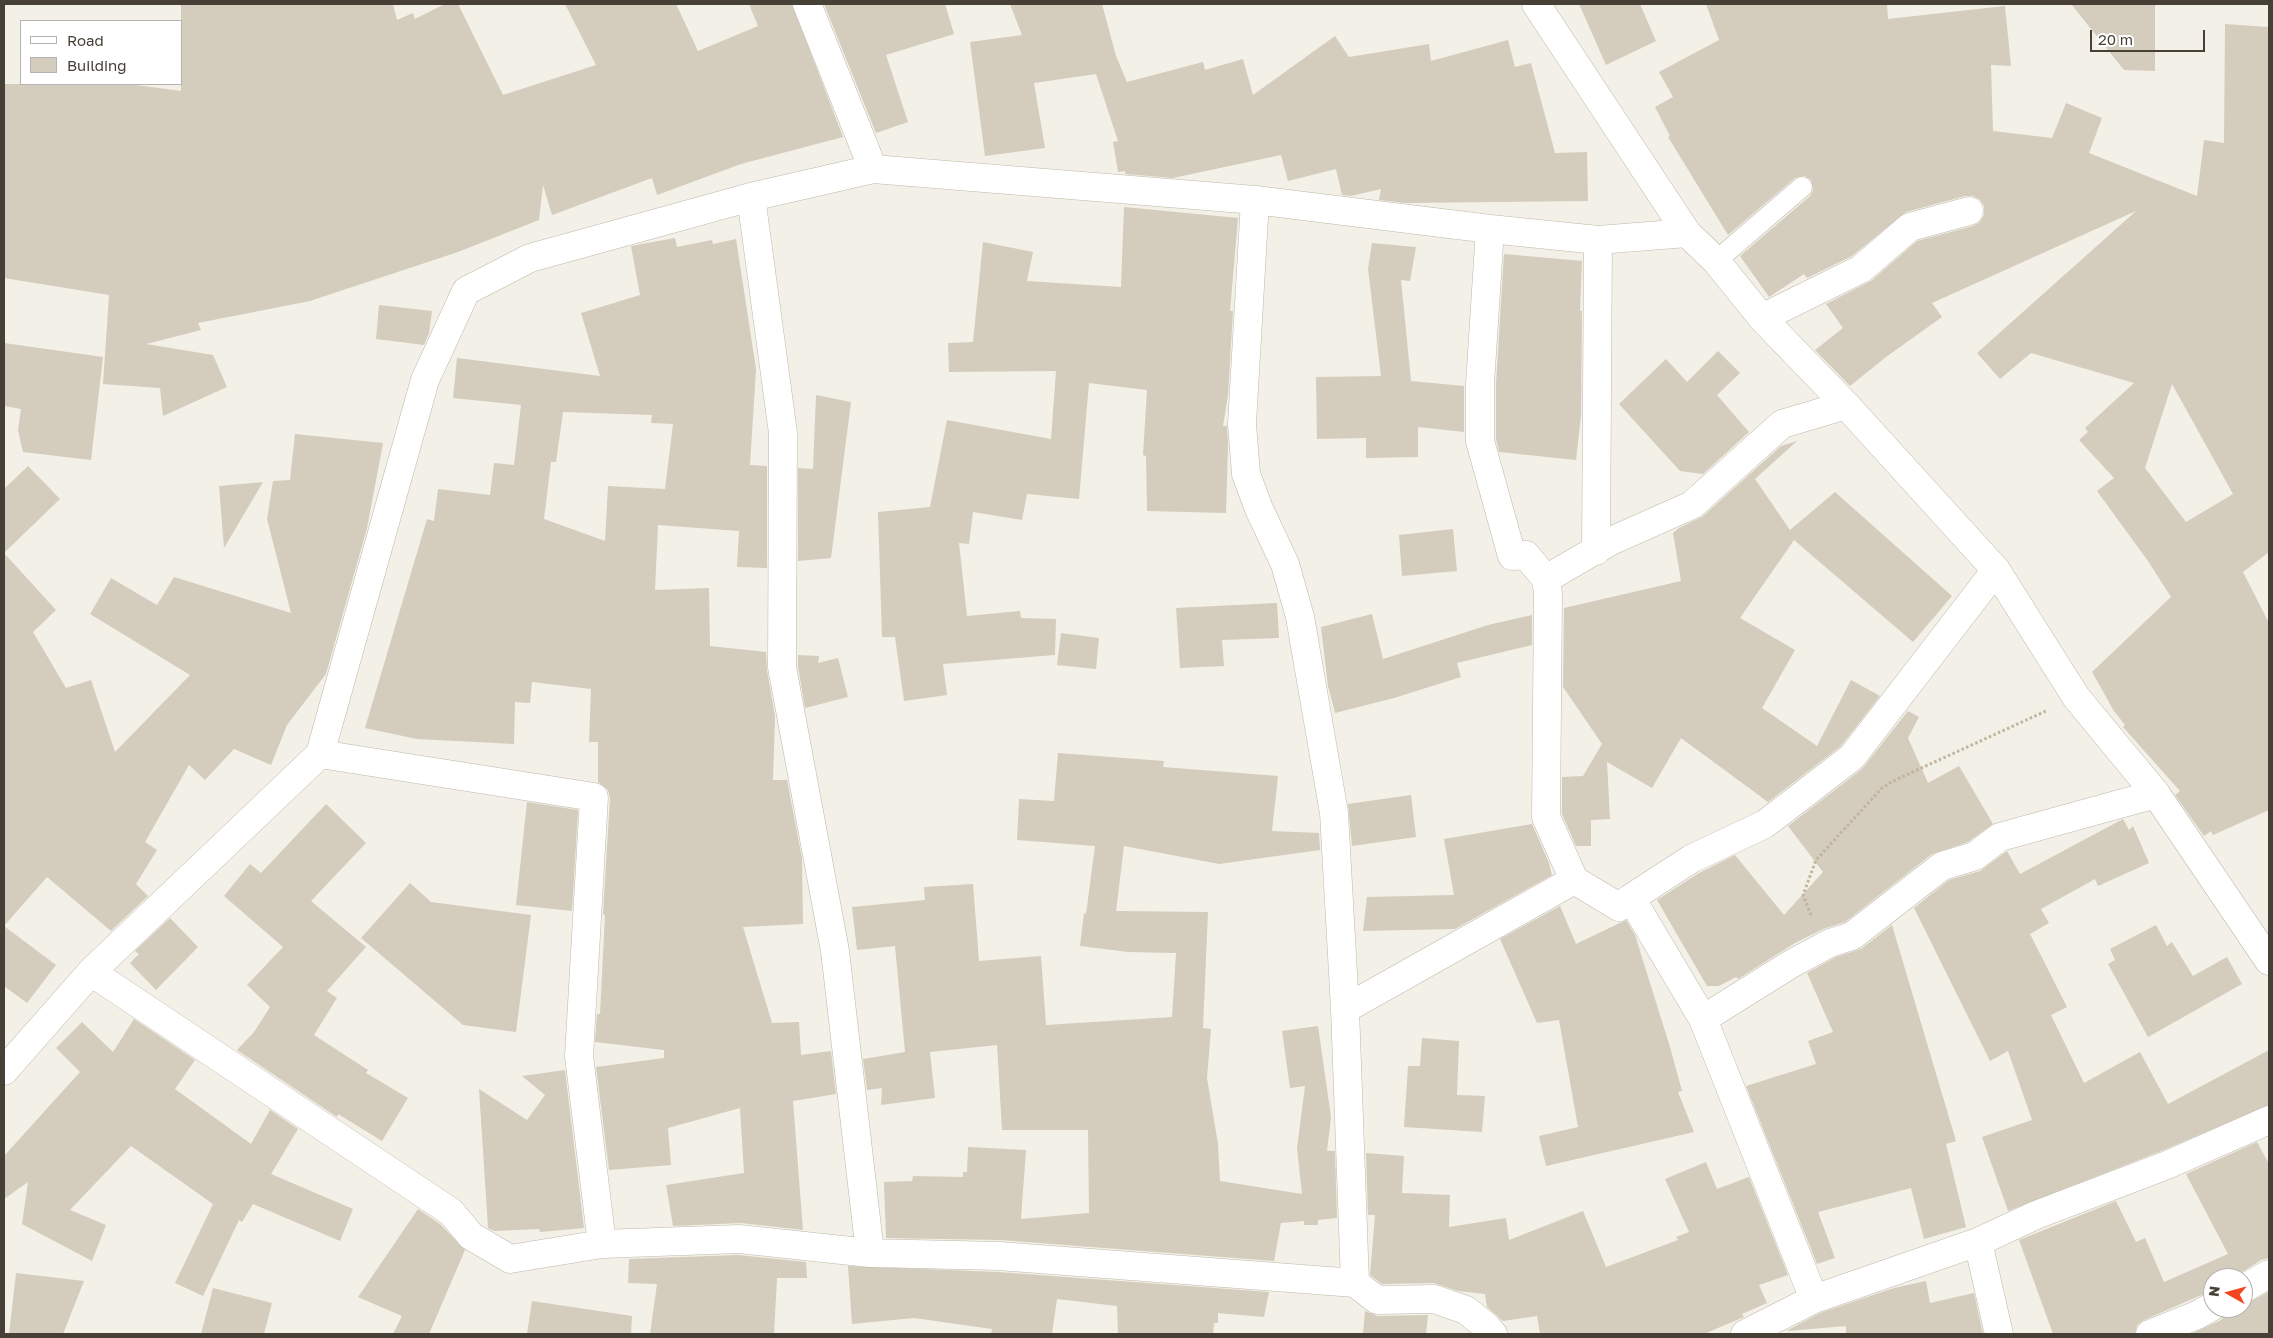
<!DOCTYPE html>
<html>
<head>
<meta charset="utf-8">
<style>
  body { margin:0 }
  #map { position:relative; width:2273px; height:1338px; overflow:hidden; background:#f3f0e7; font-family:"Golos Text",sans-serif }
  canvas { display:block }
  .frame { position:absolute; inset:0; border:5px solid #464036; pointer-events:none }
  .legend { position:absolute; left:20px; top:20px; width:162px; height:65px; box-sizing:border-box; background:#fff; border:1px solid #b5b3af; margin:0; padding:6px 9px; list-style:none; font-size:15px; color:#464036 }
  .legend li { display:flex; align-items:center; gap:10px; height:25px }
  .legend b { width:25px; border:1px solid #b5b3af }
  .north { position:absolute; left:2203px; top:1268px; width:50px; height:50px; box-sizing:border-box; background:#fff; border:1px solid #b5b3af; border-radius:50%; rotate:277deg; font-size:14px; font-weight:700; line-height:20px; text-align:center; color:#464036 }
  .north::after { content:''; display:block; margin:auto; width:18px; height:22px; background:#f3461e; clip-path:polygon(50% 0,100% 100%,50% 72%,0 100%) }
  .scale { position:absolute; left:2090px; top:30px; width:115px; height:22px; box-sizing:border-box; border:2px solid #464036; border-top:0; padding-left:6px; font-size:15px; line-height:18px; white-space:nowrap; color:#464036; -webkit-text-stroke:4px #fff; paint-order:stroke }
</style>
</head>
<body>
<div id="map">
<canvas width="2273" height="1338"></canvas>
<div class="frame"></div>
<ul class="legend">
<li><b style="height:6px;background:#fff"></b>Road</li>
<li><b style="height:14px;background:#d4ccbd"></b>Building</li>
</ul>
<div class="north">N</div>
<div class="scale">20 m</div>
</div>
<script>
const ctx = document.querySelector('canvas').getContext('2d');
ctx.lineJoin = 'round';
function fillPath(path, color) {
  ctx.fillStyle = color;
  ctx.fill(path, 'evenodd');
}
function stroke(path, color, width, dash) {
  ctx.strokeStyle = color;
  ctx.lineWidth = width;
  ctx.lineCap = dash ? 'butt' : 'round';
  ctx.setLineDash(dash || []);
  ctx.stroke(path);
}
fillPath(new Path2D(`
  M 181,4 L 393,4 L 397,20 L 413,13 L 415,19 L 445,4 L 458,4 L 503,95 L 596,65 L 565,4 L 676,4 L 698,51 L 758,26 L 749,4 L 792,4 L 843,137 L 741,164 L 657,195 L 652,178 L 552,215 L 543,185 L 539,220 L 458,252 L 310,301 L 198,323 L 201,330 L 146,344 L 213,355 L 227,387 L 163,416 L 160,388 L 103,384 L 109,295 L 4,278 L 4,84 L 128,84 L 181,91 Z
  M 824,4 L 945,4 L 954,34 L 886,55 L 908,122 L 876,133 Z
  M 1010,4 L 1102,4 L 1116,56 L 1127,82 L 1203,62 L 1205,70 L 1243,59 L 1253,95 L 1335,36 L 1349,57 L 1429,44 L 1431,61 L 1508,40 L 1515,67 L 1531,63 L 1555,153 L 1587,152 L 1588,201 L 1406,203 L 1379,200 L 1381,189 L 1351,196 L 1342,195 L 1336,169 L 1288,181 L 1281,155 L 1173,178 L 1125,174 L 1125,171 L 1118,172 L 1113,142 L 1118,141 L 1096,74 L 1034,83 L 1045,148 L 985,156 L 970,42 L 1022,35 Z
  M 1579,4 L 1640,4 L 1656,41 L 1606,65 Z
  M 1706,4 L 1887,4 L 1888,19 L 2005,6 L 2011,66 L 1991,65 L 1993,131 L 2052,138 L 2066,103 L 2102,118 L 2089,153 L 2197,196 L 2204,140 L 2224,143 L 2225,24 L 2269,27 L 2269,552 L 2243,572 L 2269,623 L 2269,810 L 2213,835 L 2211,831 L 2204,836 L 2175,795 L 2180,791 L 2123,727 L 2125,725 L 2114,711 L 2092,672 L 2171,597 L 2148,561 L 2097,491 L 2114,478 L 2079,440 L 2088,432 L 2085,428 L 2134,383 L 2031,353 L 2000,379 L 1977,353 L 2136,211 L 1932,303 L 1942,317 L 1886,357 L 1850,386 L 1815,350 L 1843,328 L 1826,304 L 1871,281 L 1917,241 L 1973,226 L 1980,222 L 1984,215 L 1984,206 L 1980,200 L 1973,196 L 1965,196 L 1906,212 L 1852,256 L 1807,278 L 1804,274 L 1769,297 L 1740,256 L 1810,196 L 1813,190 L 1811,180 L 1805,176 L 1795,178 L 1728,235 L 1668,137 L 1670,136 L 1655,107 L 1673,97 L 1659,72 L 1719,40 ZM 2172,384 L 2233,494 L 2186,522 L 2145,468 Z
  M 2071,4 L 2155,4 L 2155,71 L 2124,70 Z
  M 1124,207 L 1238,218 L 1230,311 L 1233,311 L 1228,395 L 1223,426 L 1227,426 L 1228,443 L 1226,513 L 1147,511 L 1146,456 L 1143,455 L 1147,390 L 1089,383 L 1079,499 L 1027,494 L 1022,520 L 973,512 L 969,544 L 959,543 L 967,616 L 1020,611 L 1021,618 L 1056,619 L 1055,655 L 943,664 L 947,695 L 904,701 L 895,637 L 882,637 L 878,512 L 930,507 L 947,420 L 1051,439 L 1056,371 L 949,372 L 948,343 L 973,342 L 983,242 L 1033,252 L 1027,281 L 1121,287 Z
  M 675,238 L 677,247 L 712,240 L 713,244 L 736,239 L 756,369 L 750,465 L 767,466 L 767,568 L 737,567 L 739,531 L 658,525 L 655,590 L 709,588 L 710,646 L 766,652 L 767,670 L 775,716 L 773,780 L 787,780 L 802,858 L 803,924 L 743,927 L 772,1023 L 799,1022 L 801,1055 L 831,1051 L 836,1094 L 793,1101 L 803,1230 L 741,1223 L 673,1226 L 666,1185 L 744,1173 L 740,1108 L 668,1128 L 671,1165 L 609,1170 L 596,1067 L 664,1058 L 664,1050 L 595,1042 L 597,1014 L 600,1014 L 605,915 L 603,914 L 610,798 L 608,790 L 598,782 L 598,742 L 589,742 L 591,689 L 532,682 L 530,703 L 515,702 L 514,744 L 417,739 L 365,728 L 427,519 L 434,521 L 438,489 L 490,495 L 494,463 L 514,465 L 521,405 L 453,398 L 457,358 L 600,376 L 581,313 L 640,295 L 631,246 ZM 563,412 L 652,415 L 651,423 L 673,424 L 665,489 L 608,486 L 605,541 L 544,519 L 551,462 L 556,462 Z
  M 1372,243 L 1416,247 L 1410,281 L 1401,280 L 1411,381 L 1464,386 L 1464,432 L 1418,427 L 1418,457 L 1366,458 L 1366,438 L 1317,439 L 1316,377 L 1381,376 L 1368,269 Z
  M 1504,254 L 1582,261 L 1580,311 L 1582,311 L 1581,415 L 1576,460 L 1499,452 L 1496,439 L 1496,384 Z
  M 379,305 L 432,311 L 429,333 L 424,345 L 376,339 Z
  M 4,343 L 103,357 L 91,460 L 23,452 L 18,430 L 21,409 L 4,406 Z
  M 1718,351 L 1740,373 L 1717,395 L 1749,432 L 1703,474 L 1680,471 L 1619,404 L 1666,359 L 1687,382 Z
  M 816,395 L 851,402 L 831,558 L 798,561 L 798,468 L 813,469 Z
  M 295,434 L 383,443 L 367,528 L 326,674 L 287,725 L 271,765 L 234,749 L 205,780 L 189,765 L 145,842 L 157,850 L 136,884 L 148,896 L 111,931 L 47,877 L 4,926 L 56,965 L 27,1003 L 4,986 L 4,489 L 28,466 L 60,499 L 4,553 L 56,610 L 33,632 L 66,688 L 91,680 L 115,752 L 190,675 L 90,614 L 111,578 L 157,605 L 174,577 L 291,613 L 267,519 L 273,481 L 290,480 Z
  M 1797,441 L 1755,479 L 1790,530 L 1835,492 L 1952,596 L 1913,642 L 1794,540 L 1740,618 L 1795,650 L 1762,708 L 1817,746 L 1851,680 L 1880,696 L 1841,746 L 1768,802 L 1681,738 L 1652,788 L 1607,762 L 1610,819 L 1591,820 L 1591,846 L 1576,846 L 1562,814 L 1562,777 L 1583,776 L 1602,744 L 1563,687 L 1564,608 L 1681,581 L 1673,533 L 1679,528 L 1702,517 L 1781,446 Z
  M 263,482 L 224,548 L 219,486 Z
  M 1453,529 L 1457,571 L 1402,576 L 1399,535 Z
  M 1277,603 L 1279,638 L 1222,640 L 1224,666 L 1180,668 L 1176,608 Z
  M 1372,614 L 1383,659 L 1488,625 L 1532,615 L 1532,645 L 1457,663 L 1461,677 L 1394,698 L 1335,713 L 1328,686 L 1321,627 Z
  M 1061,633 L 1099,638 L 1096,669 L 1057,665 Z
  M 798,655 L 819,656 L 818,663 L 838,658 L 848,697 L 805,708 L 798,666 Z
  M 1908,711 L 1919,717 L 1908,738 L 1928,783 L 1959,766 L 1993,824 L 1968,842 L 1932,854 L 1845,922 L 1823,929 L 1795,943 L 1738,979 L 1736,977 L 1719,986 L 1707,986 L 1657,900 L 1699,873 L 1735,855 L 1784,915 L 1823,872 L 1788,826 L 1862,769 Z
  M 1058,753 L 1164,761 L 1163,767 L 1278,776 L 1272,831 L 1319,833 L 1320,850 L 1219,864 L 1124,846 L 1116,911 L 1208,912 L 1203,1028 L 1211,1029 L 1207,1078 L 1218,1144 L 1220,1181 L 1302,1194 L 1297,1148 L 1305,1086 L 1290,1088 L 1282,1031 L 1318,1026 L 1331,1117 L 1327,1151 L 1335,1151 L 1337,1218 L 1318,1220 L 1318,1225 L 1304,1225 L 1304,1221 L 1281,1223 L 1274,1261 L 1000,1240 L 886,1238 L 884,1182 L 912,1181 L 913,1176 L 963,1177 L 963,1172 L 967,1172 L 968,1147 L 1026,1150 L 1021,1219 L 1089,1213 L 1088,1130 L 1002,1130 L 997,1045 L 930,1052 L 935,1098 L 881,1105 L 882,1088 L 867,1090 L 863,1059 L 905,1052 L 895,946 L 857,950 L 852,907 L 925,900 L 924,887 L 973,884 L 979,961 L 1041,956 L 1046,1025 L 1172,1017 L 1176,953 L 1128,952 L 1080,946 L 1084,913 L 1086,914 L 1095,846 L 1017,840 L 1019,799 L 1054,801 Z
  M 1411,795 L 1416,837 L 1352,846 L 1348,804 Z
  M 527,802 L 578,810 L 572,911 L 516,905 Z
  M 326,804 L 366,843 L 311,901 L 366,947 L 327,991 L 337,998 L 314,1035 L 368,1070 L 366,1073 L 408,1098 L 382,1141 L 338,1114 L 337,1117 L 237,1050 L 254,1032 L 270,1007 L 247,985 L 283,947 L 224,896 L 250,864 L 261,873 Z
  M 2123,819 L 2129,830 L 2133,826 L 2149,863 L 2098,886 L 2095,879 L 2041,909 L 2049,923 L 2030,934 L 2067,1007 L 2051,1015 L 2084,1083 L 2140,1052 L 2168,1104 L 2269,1050 L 2269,1105 L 2161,1151 L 2008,1211 L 1982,1137 L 2032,1120 L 2008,1051 L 1990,1061 L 1914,908 L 1949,880 L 1980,871 L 2007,851 L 2020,874 Z
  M 1532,824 L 1549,863 L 1552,875 L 1455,929 L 1363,931 L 1367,897 L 1454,895 L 1444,839 Z
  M 410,883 L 431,902 L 531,915 L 516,1032 L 463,1025 L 361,938 Z
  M 1560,906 L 1576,944 L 1626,920 L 1635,935 L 1670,1047 L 1682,1091 L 1678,1092 L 1694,1132 L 1546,1166 L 1539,1136 L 1578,1127 L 1559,1020 L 1537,1023 L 1500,939 Z
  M 170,918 L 198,947 L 156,990 L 130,963 L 139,954 L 135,951 Z
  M 1892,925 L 1956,1141 L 1946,1144 L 1966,1227 L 1924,1239 L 1911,1188 L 1818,1212 L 1835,1258 L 1817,1264 L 1746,1086 L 1816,1064 L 1808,1041 L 1833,1032 L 1807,973 L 1836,957 L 1861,949 Z
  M 2156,925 L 2167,946 L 2172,942 L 2193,976 L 2227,957 L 2242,984 L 2148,1037 L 2108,964 L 2115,960 L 2110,949 Z
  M 134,1019 L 195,1060 L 175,1089 L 251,1144 L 270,1110 L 298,1129 L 271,1174 L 353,1209 L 340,1241 L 253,1204 L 242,1222 L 239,1220 L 203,1296 L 175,1283 L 213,1204 L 131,1146 L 70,1210 L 106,1225 L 92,1261 L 22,1224 L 28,1182 L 4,1199 L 4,1156 L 80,1072 L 56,1048 L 82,1022 L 113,1052 Z
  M 1422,1038 L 1459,1041 L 1457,1095 L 1485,1096 L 1482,1132 L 1404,1127 L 1408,1066 L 1420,1066 Z
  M 565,1070 L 584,1228 L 540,1232 L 539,1229 L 494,1231 L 488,1228 L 479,1089 L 527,1120 L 545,1095 L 522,1076 Z
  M 2257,1142 L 2269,1164 L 2269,1258 L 2261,1260 L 2233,1278 L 2213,1278 L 2213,1290 L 2144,1320 L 2137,1325 L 2135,1334 L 2053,1334 L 2019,1240 L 2116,1201 L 2136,1242 L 2145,1238 L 2164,1282 L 2228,1254 L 2186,1174 Z
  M 1366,1153 L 1404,1156 L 1402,1193 L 1450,1195 L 1449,1227 L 1506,1218 L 1509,1240 L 1583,1211 L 1606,1267 L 1678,1240 L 1676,1237 L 1689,1232 L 1665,1179 L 1706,1162 L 1717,1189 L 1749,1177 L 1788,1275 L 1759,1285 L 1767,1303 L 1742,1314 L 1744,1317 L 1704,1334 L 1540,1334 L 1537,1316 L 1503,1321 L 1487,1307 L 1485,1294 L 1458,1291 L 1434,1283 L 1382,1284 L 1370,1275 L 1375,1215 L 1368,1215 Z
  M 418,1209 L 440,1224 L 465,1250 L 429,1334 L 393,1334 L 402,1316 L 358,1297 Z
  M 738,1255 L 806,1262 L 807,1278 L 777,1278 L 774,1334 L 650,1334 L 657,1284 L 628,1283 L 629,1259 Z
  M 848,1266 L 998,1272 L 1269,1292 L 1264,1317 L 1218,1313 L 1218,1323 L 1214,1323 L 1213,1334 L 1118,1334 L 1117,1306 L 1057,1299 L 1052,1334 L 991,1334 L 992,1329 L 914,1318 L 852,1324 Z
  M 16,1273 L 84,1281 L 63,1334 L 9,1334 Z
  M 1926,1281 L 1930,1303 L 1974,1293 L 1983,1334 L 1846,1334 L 1846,1326 L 1788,1331 L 1788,1330 L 1820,1313 L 1894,1288 Z
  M 213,1288 L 272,1303 L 264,1334 L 201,1334 Z
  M 2269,1292 L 2269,1334 L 2191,1334 L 2221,1320 L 2226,1314 L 2228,1308 L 2243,1308 L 2243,1305 Z
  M 532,1301 L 632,1316 L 631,1334 L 527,1334 Z
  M 1365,1311 L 1377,1316 L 1428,1315 L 1426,1334 L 1363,1334 Z`), '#d4ccbd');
const service = new Path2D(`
  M 1716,261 L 1802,187`);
const minor = new Path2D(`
  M 807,4 L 873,169
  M 751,197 L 783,433 L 782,667 L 835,951 L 870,1253
  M 1255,200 L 1242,424 L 1246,474 L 1259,509 L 1285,564 L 1300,617 L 1334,813 L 1345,1009 L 1355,1283
  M 1490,229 L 1480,384 L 1480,441 L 1512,556 L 1526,555 L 1546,579 L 1548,594 L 1546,817 L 1574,880
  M 1762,318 L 1861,269 L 1910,227 L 1969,211
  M 1596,551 L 1598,240
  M 1546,579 L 1611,541 L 1692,505 L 1782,424 L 1846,405
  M 320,754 L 594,797 L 579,1056 L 602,1244
  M 1631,898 L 1691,859 L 1765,824 L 1852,757 L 1996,570
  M 91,972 L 451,1212 L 471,1236 L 510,1259 L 602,1244 L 739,1239 L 870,1253 L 999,1256 L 1355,1283 L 1377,1300 L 1434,1299 L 1466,1310 L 1487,1327 L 1493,1334
  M 1345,1009 L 1574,880 L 1619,907 L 1631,898 L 1703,1019 L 1814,1299
  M 1703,1019 L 1791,964 L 1830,943 L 1852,936 L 1942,866 L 1975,856 L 2000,837 L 2156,794
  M 4,1071 L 91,972 L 320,754 L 425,380 L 466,291 L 530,258 L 751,197 L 873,169 L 1255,200 L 1490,229 L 1598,240 L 1687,233
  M 1978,1242 L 1999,1334
  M 2243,1289 L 2269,1274
  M 1745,1334 L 1814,1299 L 1978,1242 L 2036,1215 L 2167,1165 L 2269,1120
  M 2150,1334 L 2197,1315 L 2213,1306`);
const tertiary = new Path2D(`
  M 1536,4 L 1687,233 L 1716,261 L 1762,318 L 1846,405 L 1996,570 L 2076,697 L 2156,794 L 2269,961`);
stroke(service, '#beb8aa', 21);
stroke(minor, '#beb8aa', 29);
stroke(tertiary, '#beb8aa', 29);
stroke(new Path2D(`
  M 1811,915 L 1803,895 L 1816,860 L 1882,788 L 1893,781 L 2046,711`), '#c0b49c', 3, [2.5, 2.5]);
stroke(service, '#fff', 20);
stroke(minor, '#fff', 28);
stroke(tertiary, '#fff', 28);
</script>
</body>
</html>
